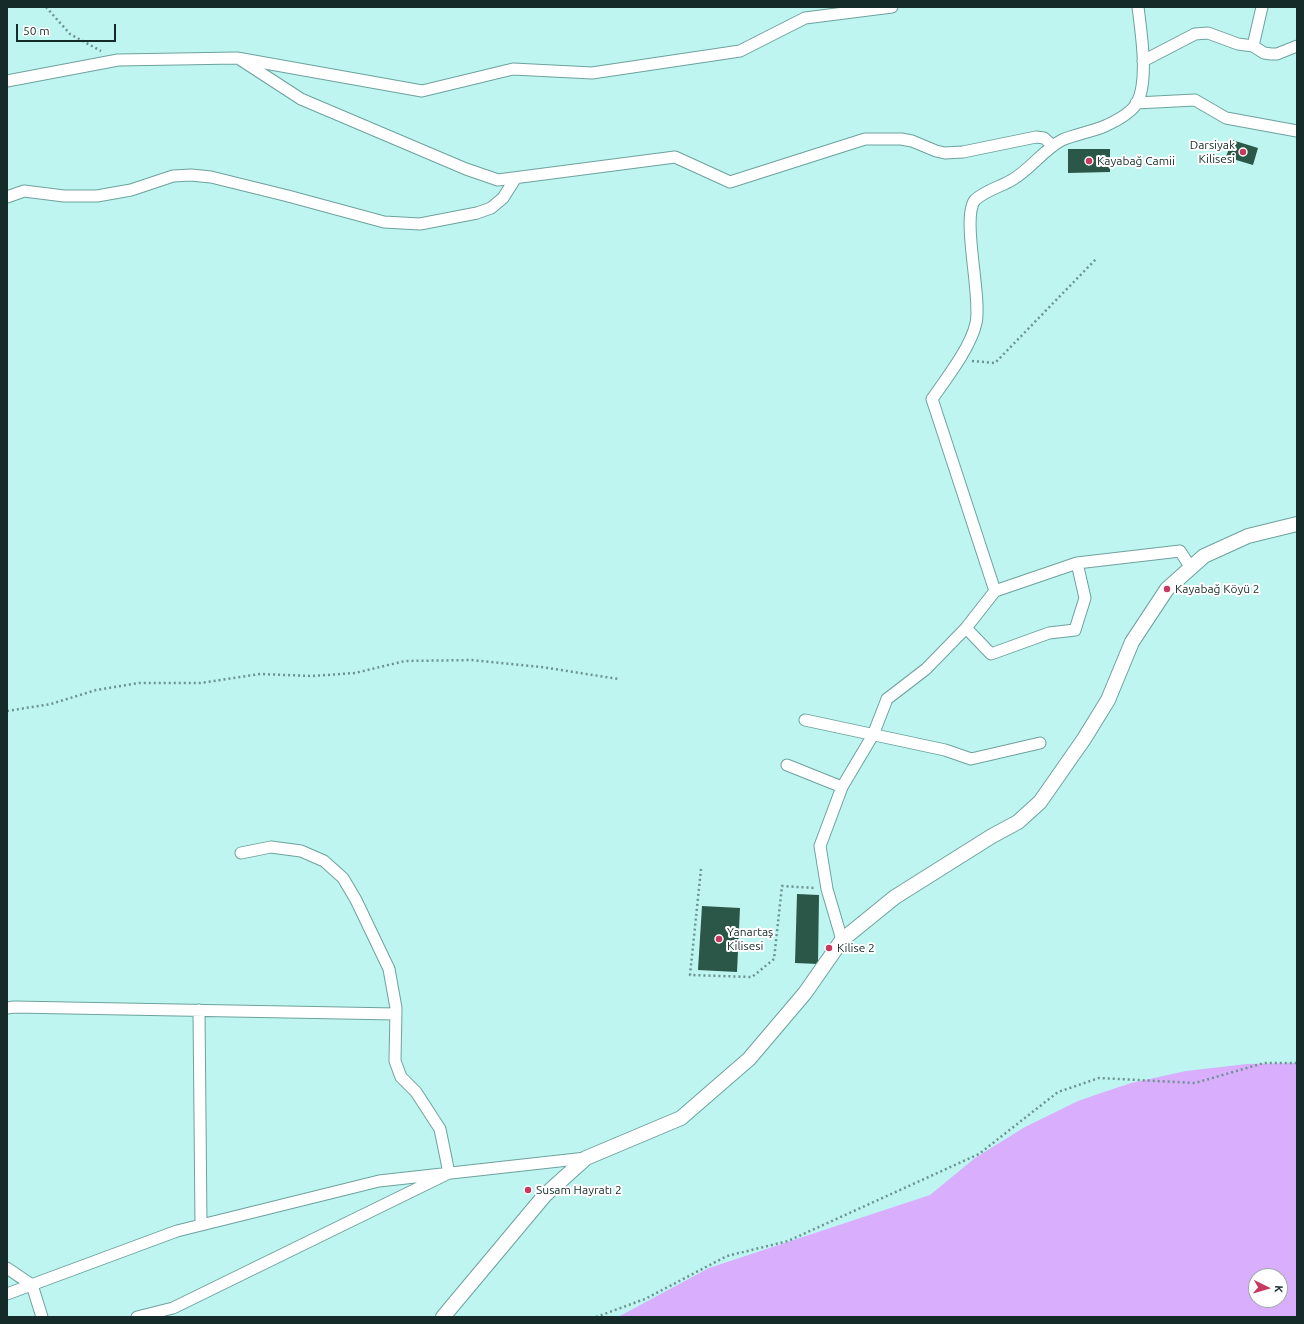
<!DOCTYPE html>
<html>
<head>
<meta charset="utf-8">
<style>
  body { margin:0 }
  #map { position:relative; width:1304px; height:1324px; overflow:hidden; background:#bef5f0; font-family:Ubuntu,sans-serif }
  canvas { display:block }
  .frame { position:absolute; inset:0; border:8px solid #152b29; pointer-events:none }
  .north { position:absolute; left:1248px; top:1268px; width:40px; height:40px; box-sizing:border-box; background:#fff; border:1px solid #a1aaa9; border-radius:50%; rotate:95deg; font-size:11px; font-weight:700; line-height:16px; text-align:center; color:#152b29 }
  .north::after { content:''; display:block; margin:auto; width:14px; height:18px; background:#c83960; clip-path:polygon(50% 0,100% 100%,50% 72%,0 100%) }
  .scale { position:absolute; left:16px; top:24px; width:100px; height:18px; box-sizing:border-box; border:2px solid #152b29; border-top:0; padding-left:5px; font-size:12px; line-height:14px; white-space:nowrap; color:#152b29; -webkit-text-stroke:3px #fff; paint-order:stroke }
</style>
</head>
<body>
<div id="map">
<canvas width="1304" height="1324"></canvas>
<div class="frame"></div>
<div class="north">K</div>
<div class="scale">50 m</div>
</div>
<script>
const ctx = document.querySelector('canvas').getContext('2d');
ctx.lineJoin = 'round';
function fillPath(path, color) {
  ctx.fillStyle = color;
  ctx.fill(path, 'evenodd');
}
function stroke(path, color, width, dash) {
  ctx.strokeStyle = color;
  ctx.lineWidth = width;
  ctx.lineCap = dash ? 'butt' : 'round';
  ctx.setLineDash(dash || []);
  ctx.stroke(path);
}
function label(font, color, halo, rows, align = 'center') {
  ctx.font = font + ' Ubuntu,sans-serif';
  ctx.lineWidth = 4;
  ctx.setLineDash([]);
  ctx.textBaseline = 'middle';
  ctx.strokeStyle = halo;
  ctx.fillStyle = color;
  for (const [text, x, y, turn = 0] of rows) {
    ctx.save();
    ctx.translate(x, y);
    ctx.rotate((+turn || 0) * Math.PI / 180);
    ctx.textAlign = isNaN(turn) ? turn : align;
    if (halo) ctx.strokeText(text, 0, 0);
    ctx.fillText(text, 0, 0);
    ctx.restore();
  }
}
fillPath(new Path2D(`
  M 1297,1063 L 1297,1317 L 618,1317 L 709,1268 L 930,1195 L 975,1158 L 1025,1127 L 1078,1101 L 1104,1092 L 1131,1083 L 1186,1071 L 1247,1064 ZM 1256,1276 L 1280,1276 L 1280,1300 L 1256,1300 Z`), '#d9aefc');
fillPath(new Path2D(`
  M 1232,140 L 1258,148 L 1253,165 L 1226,157 Z
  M 1068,149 L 1110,149 L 1110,172 L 1068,173 Z
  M 797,894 L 819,895 L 818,964 L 795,963 Z
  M 702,906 L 740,908 L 737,972 L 698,970 Z`), '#2a5747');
const minor = new Path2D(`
  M 1253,46 L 1262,7
  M 241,60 L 301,99 L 466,169 L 498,180 L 675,157 L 730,182 L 865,139 L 901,139 L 912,141 L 936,151 L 945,153 L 963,152 L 1036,137 L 1044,138 L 1053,146
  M 1143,61 L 1195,34 L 1208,33 L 1238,44 L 1253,46 L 1264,53 L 1271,54 L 1277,54 L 1297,46
  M 7,81 L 118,60 L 237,58 L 422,91 L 513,69 L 592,73 L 740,51 L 805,18 L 892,7
  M 1136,103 L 1195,100 L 1226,118 L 1297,131
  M 7,197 L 24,191 L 64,196 L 97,196 L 131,190 L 173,176 L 191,175 L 211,177 L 288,196 L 384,222 L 420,224 L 477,213 L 491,208 L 503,198 L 515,179
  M 995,591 L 1077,563 L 1180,551 L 1191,568
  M 966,628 L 991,654 L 1049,633 L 1075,630 L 1085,598 L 1077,563
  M 805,720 L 945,750 L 971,759 L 1040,743
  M 787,765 L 842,787
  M 842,940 L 827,889 L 820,846 L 842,787 L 873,735 L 887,699 L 926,669 L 966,628 L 995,591 L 932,399 C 946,379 971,347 976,323 C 982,297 961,217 975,200 C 984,191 1002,186 1012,180 C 1031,169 1043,150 1062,140 C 1076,134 1091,132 1105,126 C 1116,121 1131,113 1137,103 C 1149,80 1141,32 1138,7
  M 7,1008 L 14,1007 L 396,1014
  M 199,1010 L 201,1225
  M 7,1268 L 32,1285 L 42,1317
  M 7,1294 L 177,1231 L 379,1181 L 586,1158
  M 137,1317 L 173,1308 L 449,1173 L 440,1129 L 416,1092 L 401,1077 L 395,1061 L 396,1008 L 389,969 L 356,900 L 343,878 L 324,861 L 301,851 L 271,847 L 241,853`);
const tertiary = new Path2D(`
  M 443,1317 L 545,1195 L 586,1158 L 681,1118 L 749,1059 L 805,993 L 842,940 L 895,897 L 992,836 L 1018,822 L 1040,802 L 1084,739 L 1108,700 L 1132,642 L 1167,589 L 1204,556 L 1248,536 L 1297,524`);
stroke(minor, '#6da29e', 13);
stroke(tertiary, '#6da29e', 16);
stroke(new Path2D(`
  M 46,7 L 70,34 L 101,51
  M 972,361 L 995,363 L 1097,258
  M 7,711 L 51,704 L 96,690 L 139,683 L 200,683 L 260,674 L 312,676 L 355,673 L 405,661 L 472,660 L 541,667 L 619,679
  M 701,869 L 690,975 L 752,977 L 774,959 L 782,886 L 815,888
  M 596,1317 L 645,1299 L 727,1256 L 788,1241 L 979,1154 L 1058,1092 L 1099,1078 L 1195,1083 L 1264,1063 L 1297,1063`), '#6c938f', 2.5, [2, 3]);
stroke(minor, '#fff', 11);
stroke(tertiary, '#fff', 14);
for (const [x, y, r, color] of [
  [1243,152,4,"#c83960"],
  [1089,161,4,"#c83960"],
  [1167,589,4,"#c83960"],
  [719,939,4,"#c83960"],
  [829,948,4,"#c83960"],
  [528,1190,4,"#c83960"]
]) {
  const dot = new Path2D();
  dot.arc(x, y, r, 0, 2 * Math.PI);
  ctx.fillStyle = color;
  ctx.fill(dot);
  stroke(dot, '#fff', 1.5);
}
label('12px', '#152b29', '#fff', [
  ["Darsiyak",1235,145,"right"],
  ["Kilisesi",1235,159,"right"],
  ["Kayabağ Camii",1097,161],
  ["Kayabağ Köyü 2",1175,589],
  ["Yanartaş",727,932],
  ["Kilisesi",727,946],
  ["Kilise 2",837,948],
  ["Susam Hayratı 2",536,1190]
], 'left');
</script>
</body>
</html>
